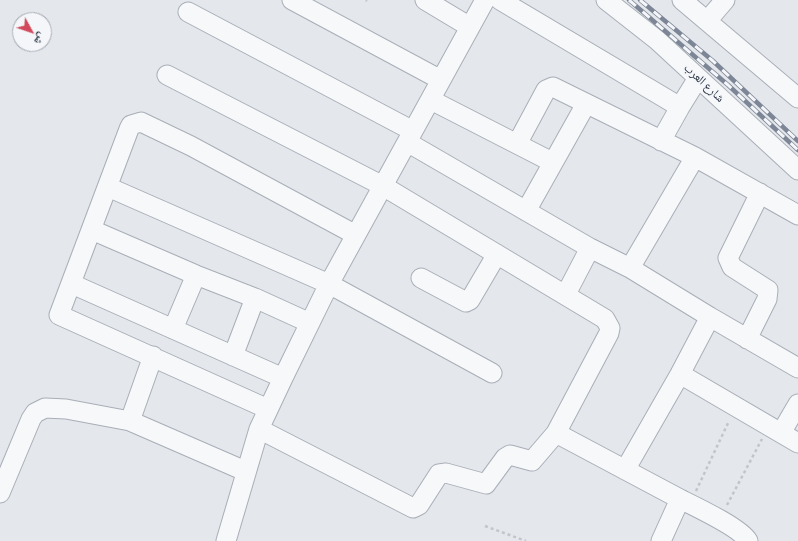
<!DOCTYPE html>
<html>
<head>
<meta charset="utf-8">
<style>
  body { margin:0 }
  #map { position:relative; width:798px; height:541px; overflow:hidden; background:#e4e7ec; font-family:Cabin,"Noto Naskh Arabic",sans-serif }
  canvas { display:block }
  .north { position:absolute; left:12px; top:12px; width:40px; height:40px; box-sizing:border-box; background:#f4f6f9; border:1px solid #a4a8b1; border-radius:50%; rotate:130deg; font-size:11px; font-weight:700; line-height:16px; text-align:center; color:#2b3445 }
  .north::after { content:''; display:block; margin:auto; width:14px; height:18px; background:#d1495b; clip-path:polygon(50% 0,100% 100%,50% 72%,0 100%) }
</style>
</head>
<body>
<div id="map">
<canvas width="798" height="541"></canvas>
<div class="north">ش</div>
</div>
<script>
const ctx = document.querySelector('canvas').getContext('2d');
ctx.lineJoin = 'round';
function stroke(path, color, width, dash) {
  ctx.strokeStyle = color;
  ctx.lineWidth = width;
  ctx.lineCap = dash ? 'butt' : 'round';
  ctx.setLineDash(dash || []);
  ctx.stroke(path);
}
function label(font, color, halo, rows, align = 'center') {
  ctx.font = font + ' Cabin,"Noto Naskh Arabic",sans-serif';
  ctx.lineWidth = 3.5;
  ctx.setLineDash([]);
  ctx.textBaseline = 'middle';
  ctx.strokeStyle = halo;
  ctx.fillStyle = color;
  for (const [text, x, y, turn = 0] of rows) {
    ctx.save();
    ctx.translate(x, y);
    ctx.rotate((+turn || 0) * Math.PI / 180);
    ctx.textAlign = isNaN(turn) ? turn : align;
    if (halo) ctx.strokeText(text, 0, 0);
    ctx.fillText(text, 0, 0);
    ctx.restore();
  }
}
const minor = new Path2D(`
  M 292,0 L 441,80
  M 425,0 L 470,27
  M 500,0 L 680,107 L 661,141
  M 606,0 L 657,40 L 798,170
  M 682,0 L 798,98
  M 188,12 L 413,131
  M 707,21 L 725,0
  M 167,75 L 383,186 L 605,319 L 610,328 L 609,333 L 556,433 L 680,499 L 661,541
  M 431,100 L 552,162
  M 680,107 L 698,78
  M 407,142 L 590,248 L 630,268 L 710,317 L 798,368
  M 517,144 L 546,90 L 553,87 L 695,157 L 798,215
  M 108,187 L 329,284 L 492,373
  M 526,211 L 586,104
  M 92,230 L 196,275 L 255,298 L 233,356
  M 630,268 L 695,157
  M 421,278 L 466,302 L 470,300 L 497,254
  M 72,284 L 283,378
  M 566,294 L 590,248
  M 255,298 L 310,323
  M 173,329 L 196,275
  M 747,339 L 767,299 L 768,290 L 732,267 L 728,258 L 760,193
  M 680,374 L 798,443
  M 268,409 L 59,315 L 129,129 L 131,125 L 141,122 L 191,146 L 356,235
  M 130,421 L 153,356
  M 259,429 L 413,508 L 419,505 L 439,474 L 446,473 L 486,484 L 505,458 L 510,455 L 532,461 L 556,433
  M 781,433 L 798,404
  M 625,470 L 680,374 L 710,317
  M 0,493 L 31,419 L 35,413 L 45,408 L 66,409 L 130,421 L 245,471
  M 680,499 C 694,506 741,528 748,541
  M 226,541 L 259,429 L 283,378 L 329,284 L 485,0`);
stroke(minor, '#a9aeb7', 21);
stroke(new Path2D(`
  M 366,0 L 367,1
  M 696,491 L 729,421
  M 727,505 L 762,439
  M 485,526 L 526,541`), '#c2c5cb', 2.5, [3, 3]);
stroke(minor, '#f7f8fa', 19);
const rail = new Path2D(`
  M 629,0 L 728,85 L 798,150
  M 640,0 L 713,61 L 798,141`);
stroke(rail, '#7d8696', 4.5);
stroke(rail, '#f4f6f9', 3, [9]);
label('12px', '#2b3445', '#f4f6f9', [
  ["شارع العرب",704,83,43]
]);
</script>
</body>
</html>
